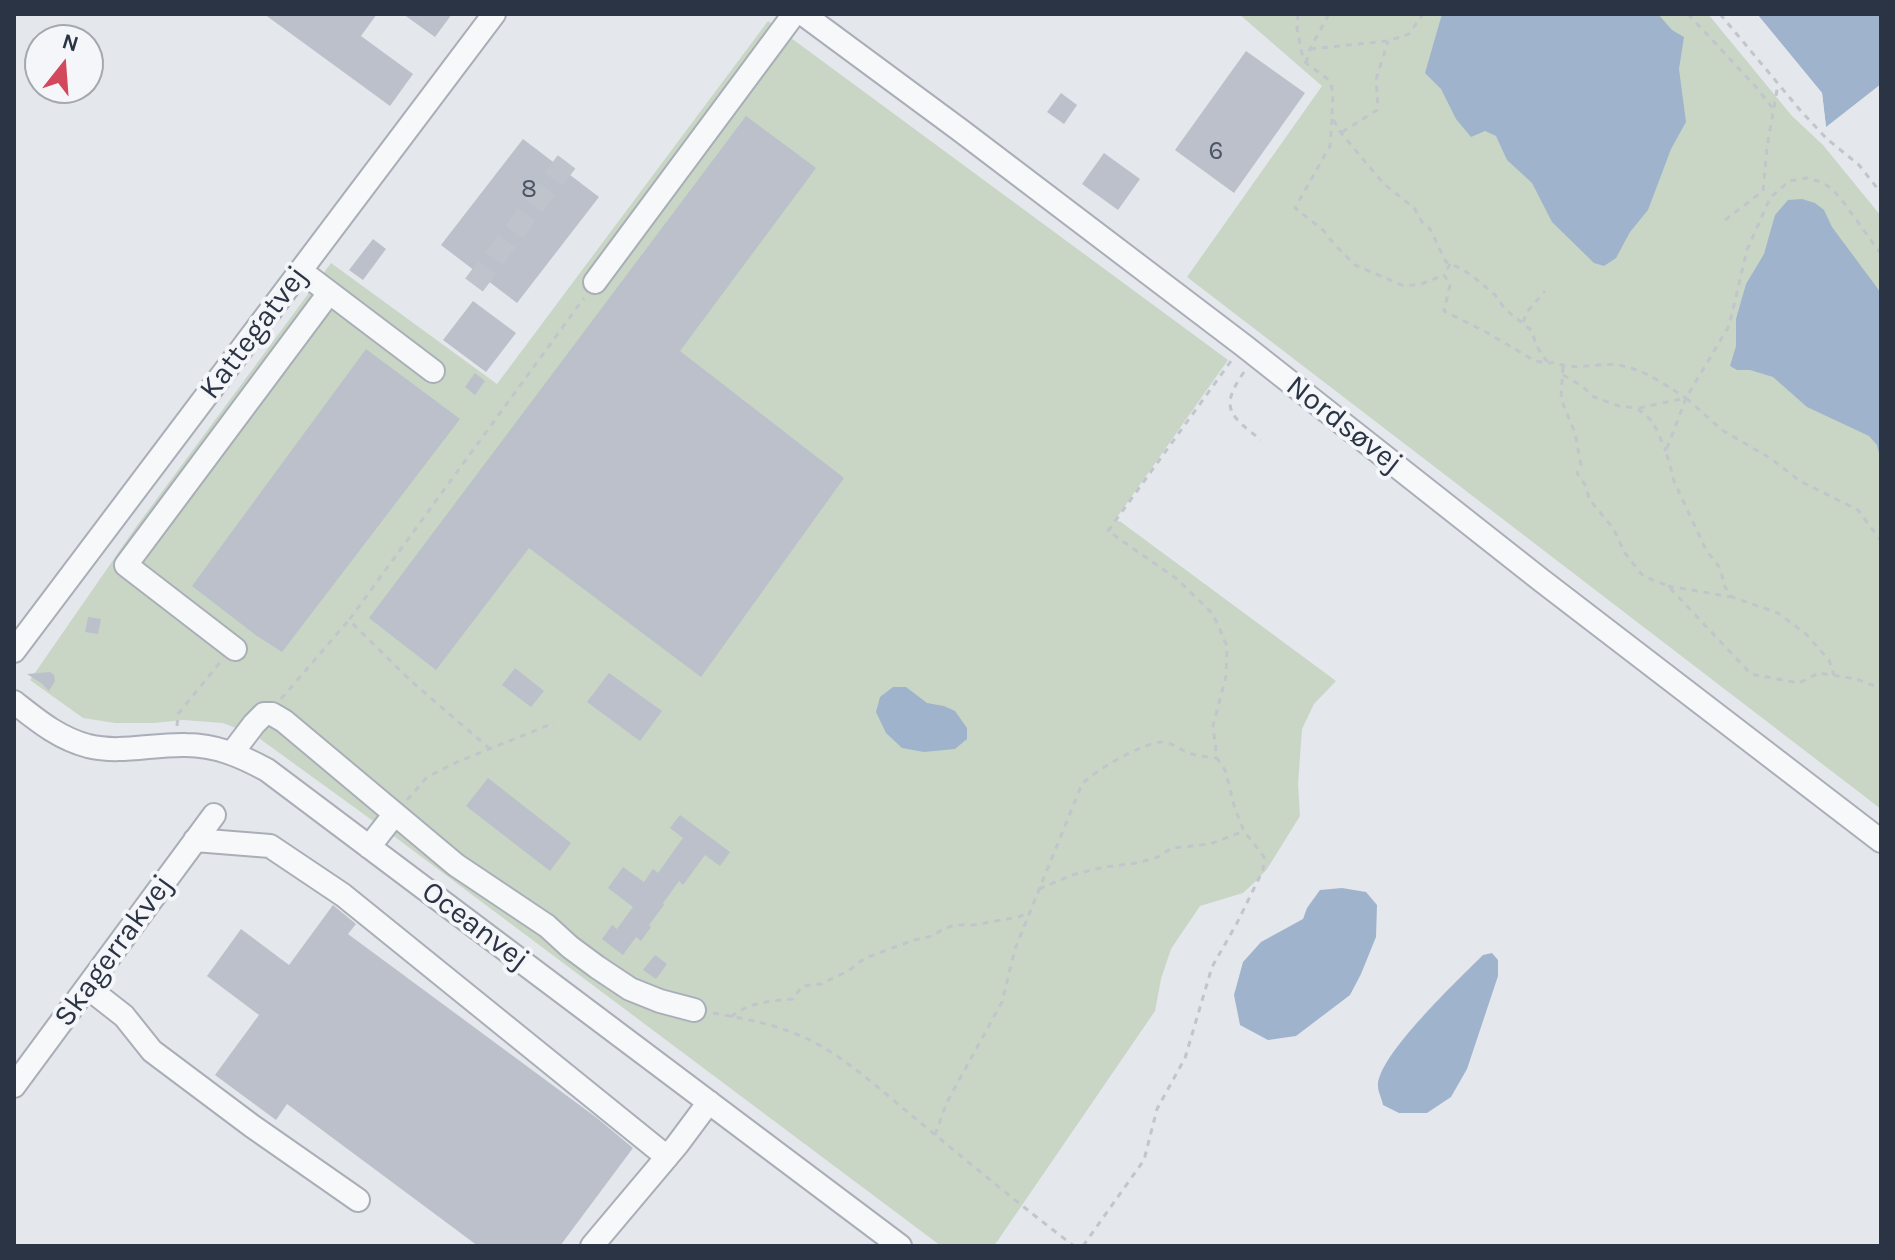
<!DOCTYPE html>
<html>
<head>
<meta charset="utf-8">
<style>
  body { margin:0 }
  #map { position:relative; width:1895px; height:1260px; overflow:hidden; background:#e4e7ec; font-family:Karla,sans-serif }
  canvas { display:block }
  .frame { position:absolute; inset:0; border:16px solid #2b3445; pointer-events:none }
  .north { position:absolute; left:24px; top:24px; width:80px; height:80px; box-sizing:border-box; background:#f4f6f9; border:2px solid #a4a8b1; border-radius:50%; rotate:17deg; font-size:22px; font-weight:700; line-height:32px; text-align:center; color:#2b3445 }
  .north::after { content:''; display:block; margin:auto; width:28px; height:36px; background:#d1495b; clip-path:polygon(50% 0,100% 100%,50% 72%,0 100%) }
</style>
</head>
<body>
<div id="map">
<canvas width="1895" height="1260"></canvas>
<div class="frame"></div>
<div class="north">N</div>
</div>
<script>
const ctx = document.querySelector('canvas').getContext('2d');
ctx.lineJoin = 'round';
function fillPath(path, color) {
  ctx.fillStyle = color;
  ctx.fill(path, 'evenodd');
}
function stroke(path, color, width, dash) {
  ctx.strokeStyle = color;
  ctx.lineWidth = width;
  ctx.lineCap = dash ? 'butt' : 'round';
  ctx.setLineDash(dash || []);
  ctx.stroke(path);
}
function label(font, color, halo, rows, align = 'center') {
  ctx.font = font + ' Karla,sans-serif';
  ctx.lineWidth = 8;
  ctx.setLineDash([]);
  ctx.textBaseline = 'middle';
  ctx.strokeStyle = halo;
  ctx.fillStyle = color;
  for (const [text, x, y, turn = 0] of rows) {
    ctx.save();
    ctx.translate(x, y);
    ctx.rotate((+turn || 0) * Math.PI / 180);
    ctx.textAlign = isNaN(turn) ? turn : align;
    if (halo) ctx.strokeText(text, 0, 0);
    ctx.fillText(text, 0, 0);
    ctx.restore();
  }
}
fillPath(new Path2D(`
  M 1239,14 L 1708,14 L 1792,116 L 1823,145 L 1881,216 L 1881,809 L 1187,277 L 1322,86 Z
  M 768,21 L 1228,360 L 1115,520 L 1121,522 L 1336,681 L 1314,704 L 1302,729 L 1298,784 L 1300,816 L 1267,869 L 1256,881 L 1243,893 L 1200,906 L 1171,949 L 1161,979 L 1155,1011 L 994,1246 L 941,1246 L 391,834 L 256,736 L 223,723 L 183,720 L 154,723 L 115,723 L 83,718 L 30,680 L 136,527 L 331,263 L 497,384 Z`), '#c9d6c5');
fillPath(new Path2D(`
  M 1442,14 L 1658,14 L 1672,30 L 1684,37 L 1679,69 L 1686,122 L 1671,149 L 1648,210 L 1630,232 L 1616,258 L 1604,266 L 1594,263 L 1552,222 L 1532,183 L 1507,160 L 1496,136 L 1485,131 L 1471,137 L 1456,119 L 1441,89 L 1425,73 Z
  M 1757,14 L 1881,14 L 1881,84 L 1826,127 L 1822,93 Z
  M 1802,199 L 1815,203 L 1824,210 L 1832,227 L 1881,293 L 1881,461 L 1877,445 L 1869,436 L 1807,407 L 1773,377 L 1750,370 L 1737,370 L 1730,366 L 1736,346 L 1736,319 L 1746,284 L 1764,254 L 1775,215 L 1788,200 Z
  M 893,687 L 906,687 L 927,703 L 944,706 L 955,711 L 967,728 L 967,739 L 955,749 L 924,752 L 902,748 L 886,733 L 876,712 L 880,697 Z
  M 1342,888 L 1366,892 L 1377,905 L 1376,937 L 1361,974 L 1350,995 L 1296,1036 L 1268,1040 L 1240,1025 L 1234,995 L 1243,962 L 1261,942 L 1303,919 L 1307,908 L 1320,890 Z
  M 1492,953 L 1498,960 L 1498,976 L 1467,1069 L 1451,1097 L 1427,1113 L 1399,1113 L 1383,1105 C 1382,1099 1378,1092 1378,1086 C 1377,1056 1460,978 1483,955 Z`), '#9fb4cc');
fillPath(new Path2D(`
  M 1753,14 L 1757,14 L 1822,93 L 1826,127 L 1822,126 L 1818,95 Z`), '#e4e7ec');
fillPath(new Path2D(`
  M 264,14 L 377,14 L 361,36 L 413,74 L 390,106 Z
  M 403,14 L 452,14 L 435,37 Z
  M 1246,51 L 1305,93 L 1234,193 L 1175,150 Z
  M 1061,93 L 1077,105 L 1064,124 L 1047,112 Z
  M 746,116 L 816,168 L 680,351 L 844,478 L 701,677 L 529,548 L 436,670 L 369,618 Z
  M 523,139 L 599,197 L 517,303 L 441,245 Z
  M 1104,153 L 1140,179 L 1118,210 L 1082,184 Z
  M 373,239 L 386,249 L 363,280 L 349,270 Z
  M 473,301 L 516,333 L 486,372 L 443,340 Z
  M 366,349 L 460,419 L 282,652 L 257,636 L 192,586 Z
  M 475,373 L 485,381 L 475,395 L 465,387 Z
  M 88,617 L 101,619 L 98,634 L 85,632 Z
  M 515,668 L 544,691 L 531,707 L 502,685 Z
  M 50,672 L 54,675 L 55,681 L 49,691 L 41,683 L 27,674 Z
  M 609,673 L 662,711 L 640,741 L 587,702 Z
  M 488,778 L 571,843 L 550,871 L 466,806 Z
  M 680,815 L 730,852 L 720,866 L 705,855 L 683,885 L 679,881 L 663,903 L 664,905 L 649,925 L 651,927 L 641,941 L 636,937 L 623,955 L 602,939 L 612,925 L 617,929 L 633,907 L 608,888 L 623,867 L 644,882 L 653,869 L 658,873 L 683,838 L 670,828 Z
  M 333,905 L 356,924 L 348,934 L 597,1118 L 633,1148 L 560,1246 L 478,1246 L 287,1104 L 276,1120 L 215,1075 L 259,1015 L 207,976 L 241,929 L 289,965 Z
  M 655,955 L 667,964 L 656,979 L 643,970 Z`), '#bbc0ca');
stroke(new Path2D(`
  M 474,285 L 568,160`), '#bfc3cb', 22, [22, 11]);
const minor = new Path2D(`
  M 803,14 L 960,130 L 1243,345 L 1541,580 L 1881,841
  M 301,271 L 433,371
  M 595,282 L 794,14
  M 235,649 L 126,565 L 329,293
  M 14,651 L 494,14
  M 14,702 C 37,720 58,738 88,746 C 121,754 152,744 186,745 C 216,745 241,756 267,770 L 900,1246
  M 232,753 L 254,724 L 264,714 L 272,714 L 284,721 L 456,865 L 547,926 L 570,947 L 597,967 L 630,989 L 660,1001 L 694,1010
  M 195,840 L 270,846 L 343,895 L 667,1157
  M 369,847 L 394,815
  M 87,987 L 124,1016 L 152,1051 L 252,1126 L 358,1200
  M 14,1086 L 214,815
  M 592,1246 L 677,1145 L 709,1102`);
stroke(minor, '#a9aeb7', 26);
stroke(new Path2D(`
  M 1298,14 L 1297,28 L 1302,54 L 1306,63 L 1329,80 L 1333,91 L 1332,117 L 1341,133 L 1384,184 L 1414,208 L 1422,222 L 1430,229 L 1446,262 L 1462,269 L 1475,278 L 1495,295 L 1505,309 L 1532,331 C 1535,344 1540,354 1549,363
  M 1688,14 L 1756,87 L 1774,110
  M 1720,14 L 1800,110 L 1827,139 L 1859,165 L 1881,193
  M 1310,49 L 1388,41 L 1409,34 L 1423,14
  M 1306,63 L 1310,49 L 1329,14
  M 1332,119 L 1330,146 L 1295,208 L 1323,230 L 1334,244 L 1355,265 L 1404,286 L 1421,284 L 1444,275
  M 1342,132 L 1377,110 C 1378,100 1377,92 1376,82 C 1376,76 1386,50 1388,41
  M 1725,220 L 1763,191 L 1767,147 L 1778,84
  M 1881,254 L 1844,203 L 1833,190 L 1822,182 L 1806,178 L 1789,181 L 1770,198 L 1747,250 L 1729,326 L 1686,398 L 1722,430 L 1770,458 L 1800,481 L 1858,510 L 1881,541
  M 1450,264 L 1444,275 L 1450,285 L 1444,311 L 1486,332 L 1535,361 L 1549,363 L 1555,362 C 1573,372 1597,362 1618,365 C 1646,370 1662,383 1686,398
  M 1523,322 L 1527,312 L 1545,291
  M 1563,367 L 1561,399 L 1575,433 L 1581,465 L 1577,473 L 1586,486 L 1589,499 L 1613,528 L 1625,553 L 1643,576 L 1668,586 L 1751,674 L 1799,683 L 1819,673 L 1856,679 L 1881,688
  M 1244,372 C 1218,409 1231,416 1261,440
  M 1563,375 L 1582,386 L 1594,397 L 1619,406 L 1637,408 L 1653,422 L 1666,451
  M 1686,398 L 1666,451 L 1674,481 L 1706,550 L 1720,568 L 1725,587 L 1732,597 L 1778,613 L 1806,634 L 1829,660 L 1834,675
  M 1639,408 L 1686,398
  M 1668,586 L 1732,597
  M 281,699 L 349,620
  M 177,726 L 178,714 L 221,661
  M 490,749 L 411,681 L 349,620 L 584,298
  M 407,800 L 427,777 L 457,762 L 554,723
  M 1039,889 L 1072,875 L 1104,867 L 1137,863 L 1158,857 L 1172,848 L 1210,844 L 1244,831
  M 713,1013 C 741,1018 770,1023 796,1034 C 840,1051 880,1090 916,1119 C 968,1162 1020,1205 1074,1246
  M 731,1017 C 749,1002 771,1001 793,999 L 802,986 L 821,984 L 848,971 L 865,958 L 914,940 L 933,936 L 943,929 L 955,925 L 974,925 L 1018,917 L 1029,913
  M 935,1135 L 947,1102 L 1002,1002 L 1015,949 L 1082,784 C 1096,770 1142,743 1162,742 C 1173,742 1181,751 1192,754 C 1200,756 1209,757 1217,758
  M 1083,1246 L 1144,1160 L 1157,1109 L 1185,1058 L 1212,967 L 1237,923 L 1263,870 L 1264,857 L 1244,831 L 1235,809 L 1225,770 L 1217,758 L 1213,726 L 1226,676 L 1227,646 L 1213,614 L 1177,579 L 1108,531 L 1231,361`), '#c2c5cb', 3, [6, 6]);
stroke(minor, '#f7f8fa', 22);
label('26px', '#4f5766', null, [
  ["6",1216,152],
  ["8",529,190]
]);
label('30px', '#2b3445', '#f4f6f9', [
  ["Kattegatvej",254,333,-53],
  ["Nordsøvej",1344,425,38],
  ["Oceanvej",475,926,37],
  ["Skagerrakvej",114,951,-54]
]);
</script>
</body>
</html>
